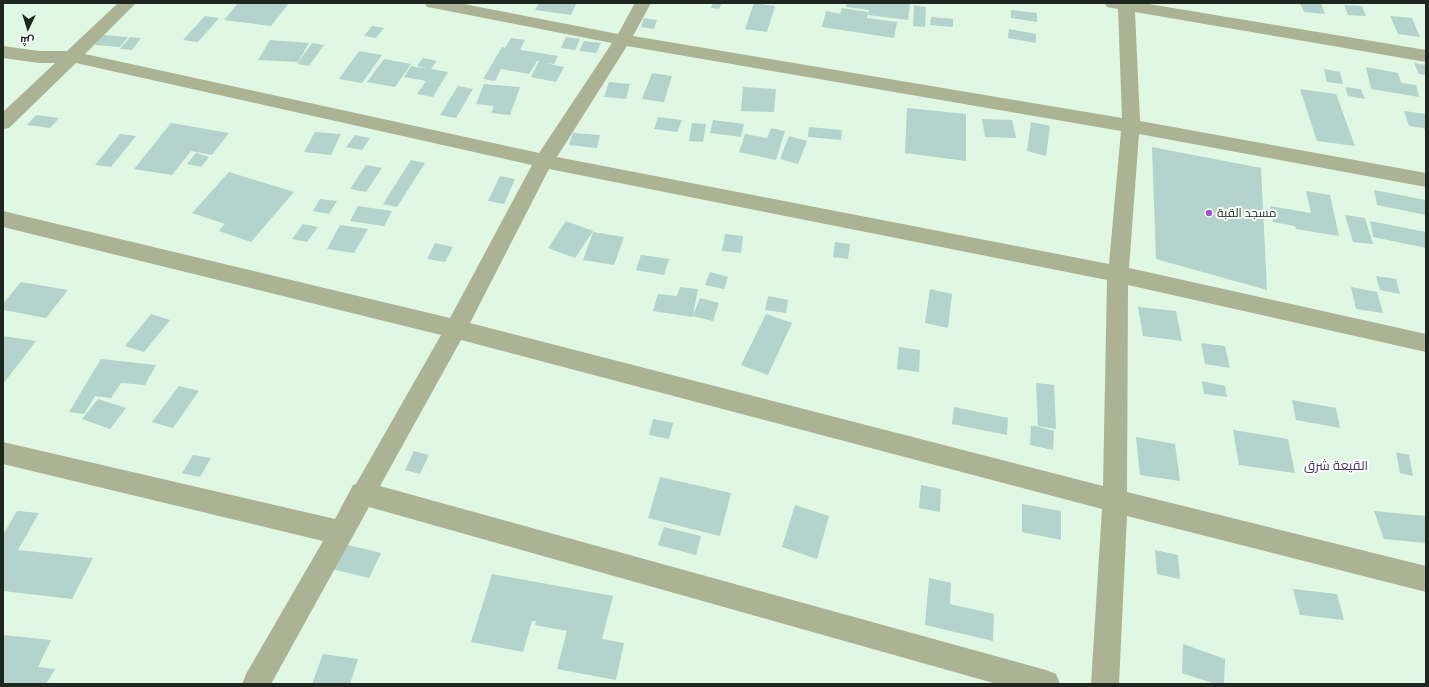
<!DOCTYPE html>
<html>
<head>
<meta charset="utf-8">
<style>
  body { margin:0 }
  #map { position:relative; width:1429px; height:687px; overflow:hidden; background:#e0f7e4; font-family:Raleway,Cairo,sans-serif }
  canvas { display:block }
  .frame { position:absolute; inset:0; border:4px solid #1d261f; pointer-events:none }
  .north { position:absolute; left:8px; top:8px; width:40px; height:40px; -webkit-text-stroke:3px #fafffb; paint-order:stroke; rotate:184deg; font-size:11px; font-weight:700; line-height:16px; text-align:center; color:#1d261f }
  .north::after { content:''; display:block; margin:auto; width:14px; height:18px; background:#1d261f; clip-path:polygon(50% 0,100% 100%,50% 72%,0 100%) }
</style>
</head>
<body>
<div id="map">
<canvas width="1429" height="687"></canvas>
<div class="frame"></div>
<div class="north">ش</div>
</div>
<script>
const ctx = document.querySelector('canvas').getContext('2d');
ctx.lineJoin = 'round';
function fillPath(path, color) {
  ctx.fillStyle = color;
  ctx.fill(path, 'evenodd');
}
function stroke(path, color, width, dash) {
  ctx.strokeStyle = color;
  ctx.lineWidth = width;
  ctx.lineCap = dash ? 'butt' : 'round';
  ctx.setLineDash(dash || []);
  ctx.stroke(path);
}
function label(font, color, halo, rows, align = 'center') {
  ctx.font = font + ' Raleway,Cairo,sans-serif';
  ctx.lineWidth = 4;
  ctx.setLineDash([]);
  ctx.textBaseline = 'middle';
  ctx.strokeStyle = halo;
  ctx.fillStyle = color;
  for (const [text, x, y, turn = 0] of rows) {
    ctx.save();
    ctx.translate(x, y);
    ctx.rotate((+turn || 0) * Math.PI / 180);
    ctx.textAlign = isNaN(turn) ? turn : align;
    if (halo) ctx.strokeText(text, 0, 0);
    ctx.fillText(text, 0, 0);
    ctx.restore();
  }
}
fillPath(new Path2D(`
  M 238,3 L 289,3 L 271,26 L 224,20 Z
  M 539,3 L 571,3 L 576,4 L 571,15 L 535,10 Z
  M 713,3 L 722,3 L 719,9 L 711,8 Z
  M 754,3 L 775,6 L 767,32 L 745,29 Z
  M 847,3 L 910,3 L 908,20 L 868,15 L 869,10 L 846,7 Z
  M 1300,3 L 1321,3 L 1325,14 L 1304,12 Z
  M 914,5 L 926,7 L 925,27 L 913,26 Z
  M 1344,5 L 1362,6 L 1366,16 L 1348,15 Z
  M 842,8 L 868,12 L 867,18 L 897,22 L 894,38 L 822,27 L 826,11 L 840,14 Z
  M 1011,10 L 1037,13 L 1037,22 L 1011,18 Z
  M 205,16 L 219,18 L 198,42 L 183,40 Z
  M 1390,16 L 1412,18 L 1420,37 L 1398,34 Z
  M 931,17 L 953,19 L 953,27 L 930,25 Z
  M 644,18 L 657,20 L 654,29 L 641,27 Z
  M 372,26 L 384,28 L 376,38 L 364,36 Z
  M 1009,29 L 1036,34 L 1036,43 L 1008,38 Z
  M 102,35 L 128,37 L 120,47 L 95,45 Z
  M 130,37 L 141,38 L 132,50 L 120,49 Z
  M 566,37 L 580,39 L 575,50 L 561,48 Z
  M 511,38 L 525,40 L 520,50 L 515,49 L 558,56 L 554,64 L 545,63 L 564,67 L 556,82 L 531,77 L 539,61 L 537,61 L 529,74 L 501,69 L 495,81 L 483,79 L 502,47 L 505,48 Z
  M 270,40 L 309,43 L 298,62 L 258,60 Z
  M 584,41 L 601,43 L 596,53 L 579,51 Z
  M 312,43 L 324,45 L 309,66 L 297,64 Z
  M 359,51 L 382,55 L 362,83 L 339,79 Z
  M 423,58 L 437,61 L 431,69 L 448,72 L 433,97 L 417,94 L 426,81 L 404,77 L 411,66 L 428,69 L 417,66 Z
  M 384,59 L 411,64 L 395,87 L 367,82 Z
  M 1414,63 L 1426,65 L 1426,75 L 1419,74 Z
  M 1366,67 L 1398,73 L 1401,83 L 1416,85 L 1419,97 L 1371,89 Z
  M 1324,69 L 1340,72 L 1343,84 L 1327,82 Z
  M 652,73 L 672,76 L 664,102 L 642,99 Z
  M 609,82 L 630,84 L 626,99 L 604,97 Z
  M 484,84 L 520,87 L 510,115 L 491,113 L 494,106 L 476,104 Z
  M 458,86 L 473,89 L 456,118 L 440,115 Z
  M 743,87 L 776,89 L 774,112 L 741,111 Z
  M 1345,87 L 1361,89 L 1365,99 L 1348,96 Z
  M 1300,89 L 1336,94 L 1355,146 L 1317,141 Z
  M 907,108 L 966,114 L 966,161 L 905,153 Z
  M 1404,111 L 1426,114 L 1426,133 L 1424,128 L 1409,126 Z
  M 36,115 L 59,118 L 50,128 L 27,125 Z
  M 658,117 L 682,120 L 677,132 L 654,129 Z
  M 982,119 L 1012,120 L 1016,138 L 985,137 Z
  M 713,120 L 744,124 L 741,137 L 710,133 Z
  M 1031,122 L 1050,126 L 1046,156 L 1027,151 Z
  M 171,123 L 229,133 L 212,155 L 191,151 L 172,175 L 134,169 Z
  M 692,123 L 706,124 L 703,142 L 689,141 Z
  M 809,127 L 842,130 L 841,140 L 808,137 Z
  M 771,128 L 785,131 L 776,160 L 739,152 L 745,134 L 767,138 Z
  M 315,132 L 341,134 L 331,155 L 304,152 Z
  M 573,133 L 600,135 L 597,148 L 569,145 Z
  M 120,134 L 136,136 L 111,167 L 95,165 Z
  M 355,135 L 370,138 L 362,150 L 346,147 Z
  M 789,136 L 807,141 L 798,164 L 780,159 Z
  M 1152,147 L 1261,168 L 1267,290 L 1156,259 Z
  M 196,153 L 209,157 L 201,167 L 187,164 Z
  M 411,160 L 425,163 L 397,207 L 383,204 Z
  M 366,165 L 382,168 L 366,192 L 350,189 Z
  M 229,172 L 294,192 L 251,242 L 219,231 L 225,224 L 192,213 Z
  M 500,176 L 515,179 L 504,204 L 488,201 Z
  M 1374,190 L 1426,200 L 1426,215 L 1377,205 Z
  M 1306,191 L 1330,195 L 1339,236 L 1296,229 L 1295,226 L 1273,222 L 1270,206 L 1311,213 Z
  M 320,199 L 337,201 L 329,214 L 313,211 Z
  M 358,206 L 392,211 L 384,226 L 350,221 Z
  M 1345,215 L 1365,218 L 1373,244 L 1353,242 Z
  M 566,221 L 593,231 L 575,258 L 548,248 Z
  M 1370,221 L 1426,232 L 1426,248 L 1373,237 Z
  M 303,224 L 318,227 L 307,242 L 292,239 Z
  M 340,225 L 368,229 L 354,253 L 327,249 Z
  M 593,232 L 624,237 L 614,265 L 583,260 Z
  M 725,234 L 743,236 L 741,253 L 722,251 Z
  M 835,242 L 850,244 L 848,259 L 833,257 Z
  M 435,243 L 453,247 L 445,262 L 427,259 Z
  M 641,255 L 669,259 L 664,275 L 636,270 Z
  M 710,272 L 728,277 L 724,289 L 705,285 Z
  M 1376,276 L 1396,279 L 1400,294 L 1380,290 Z
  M 21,282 L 68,290 L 46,318 L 3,310 L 3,304 Z
  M 680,287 L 698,289 L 693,315 L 700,298 L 719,303 L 713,321 L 692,316 L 692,317 L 653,311 L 658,294 L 677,296 Z
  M 1351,287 L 1377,292 L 1383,313 L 1356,309 Z
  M 930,289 L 952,294 L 948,328 L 925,323 Z
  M 768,296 L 788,300 L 786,313 L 765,310 Z
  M 1138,307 L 1176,311 L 1182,341 L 1143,336 Z
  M 151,314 L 170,320 L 144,352 L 125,346 Z
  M 766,314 L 792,323 L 768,375 L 741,365 Z
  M 3,336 L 36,341 L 3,384 Z
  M 1201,343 L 1225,346 L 1230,368 L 1205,364 Z
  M 899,347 L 920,350 L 919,372 L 897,369 Z
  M 101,359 L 156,365 L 145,385 L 121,383 L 111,398 L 95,396 L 84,414 L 69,412 Z
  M 1202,381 L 1225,386 L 1227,397 L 1204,394 Z
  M 1036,383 L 1054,385 L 1056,429 L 1038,426 Z
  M 179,386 L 199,391 L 173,428 L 152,422 Z
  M 98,399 L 126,408 L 110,429 L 82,419 Z
  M 1292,400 L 1336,408 L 1340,428 L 1296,420 Z
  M 954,407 L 1008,418 L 1007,435 L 952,424 Z
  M 653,419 L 673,423 L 669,439 L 649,435 Z
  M 1031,425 L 1054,431 L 1053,450 L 1030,445 Z
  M 1233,430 L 1288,439 L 1295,473 L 1239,465 Z
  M 1136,437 L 1175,444 L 1180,481 L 1140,475 Z
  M 414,451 L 429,455 L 420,474 L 405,470 Z
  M 1396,452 L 1409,455 L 1413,476 L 1400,473 Z
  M 193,455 L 211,458 L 200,477 L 182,473 Z
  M 660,477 L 731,493 L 720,536 L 648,518 Z
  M 921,485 L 941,489 L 940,512 L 919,508 Z
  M 1022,504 L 1061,511 L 1061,540 L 1022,532 Z
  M 795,505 L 829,516 L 817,559 L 782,547 Z
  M 17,511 L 39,513 L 18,550 L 93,558 L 72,599 L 3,591 L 3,535 Z
  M 1374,511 L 1426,516 L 1426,543 L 1384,539 Z
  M 664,527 L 701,536 L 696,555 L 658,545 Z
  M 344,544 L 381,553 L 369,578 L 332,569 Z
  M 1155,550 L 1178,555 L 1180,579 L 1157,574 Z
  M 492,574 L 613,596 L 602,639 L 624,643 L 616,680 L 557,669 L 567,631 L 535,625 L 536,621 L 532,621 L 523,652 L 471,642 Z
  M 929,578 L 951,583 L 950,604 L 994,614 L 993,641 L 925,625 Z
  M 1293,589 L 1337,594 L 1344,620 L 1300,615 Z
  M 3,635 L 51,640 L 38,667 L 55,669 L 46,684 L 3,684 Z
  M 1183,644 L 1225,659 L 1224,684 L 1215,684 L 1182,673 Z
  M 323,654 L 358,659 L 350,684 L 312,684 Z`), '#b3d3cc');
fillPath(new Path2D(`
  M 118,3 L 136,3 L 85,54 L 539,153 L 612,43 L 433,8 L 427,7 L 425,3 L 459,3 L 618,34 L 635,3 L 651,3 L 633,36 L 1122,118 L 1118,9 L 1107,7 L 1105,3 L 1143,3 L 1426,50 L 1426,62 L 1135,12 L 1140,121 L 1426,173 L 1426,187 L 1139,134 L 1129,268 L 1426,334 L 1426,352 L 1128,285 L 1127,492 L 1426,566 L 1426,592 L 1127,516 L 1119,684 L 1091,684 L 1102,509 L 461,340 L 380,486 L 1046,670 L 1056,674 L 1060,684 L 997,684 L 369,507 L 271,684 L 242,684 L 246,674 L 323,541 L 3,464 L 3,442 L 335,519 L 353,485 L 356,484 L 441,335 L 3,227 L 3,211 L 450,318 L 532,165 L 76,63 L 9,128 L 3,129 L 3,112 L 55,63 L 39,63 L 3,58 L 3,46 L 39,51 L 67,51 ZM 627,46 L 1121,131 L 1109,264 L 557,157 ZM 549,169 L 1107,280 L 1103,486 L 470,323 Z`), '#acb394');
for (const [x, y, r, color] of [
  [1209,213,4,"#9d55c9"]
]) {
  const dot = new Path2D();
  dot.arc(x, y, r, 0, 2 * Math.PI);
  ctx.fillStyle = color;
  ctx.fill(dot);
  stroke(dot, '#fafffb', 1.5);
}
label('12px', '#1d261f', '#fafffb', [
  ["مسجد القبة",1217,213]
], 'left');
label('13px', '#512f67', '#fafffb', [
  ["القيعة شرق",1336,466]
]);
</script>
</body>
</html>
